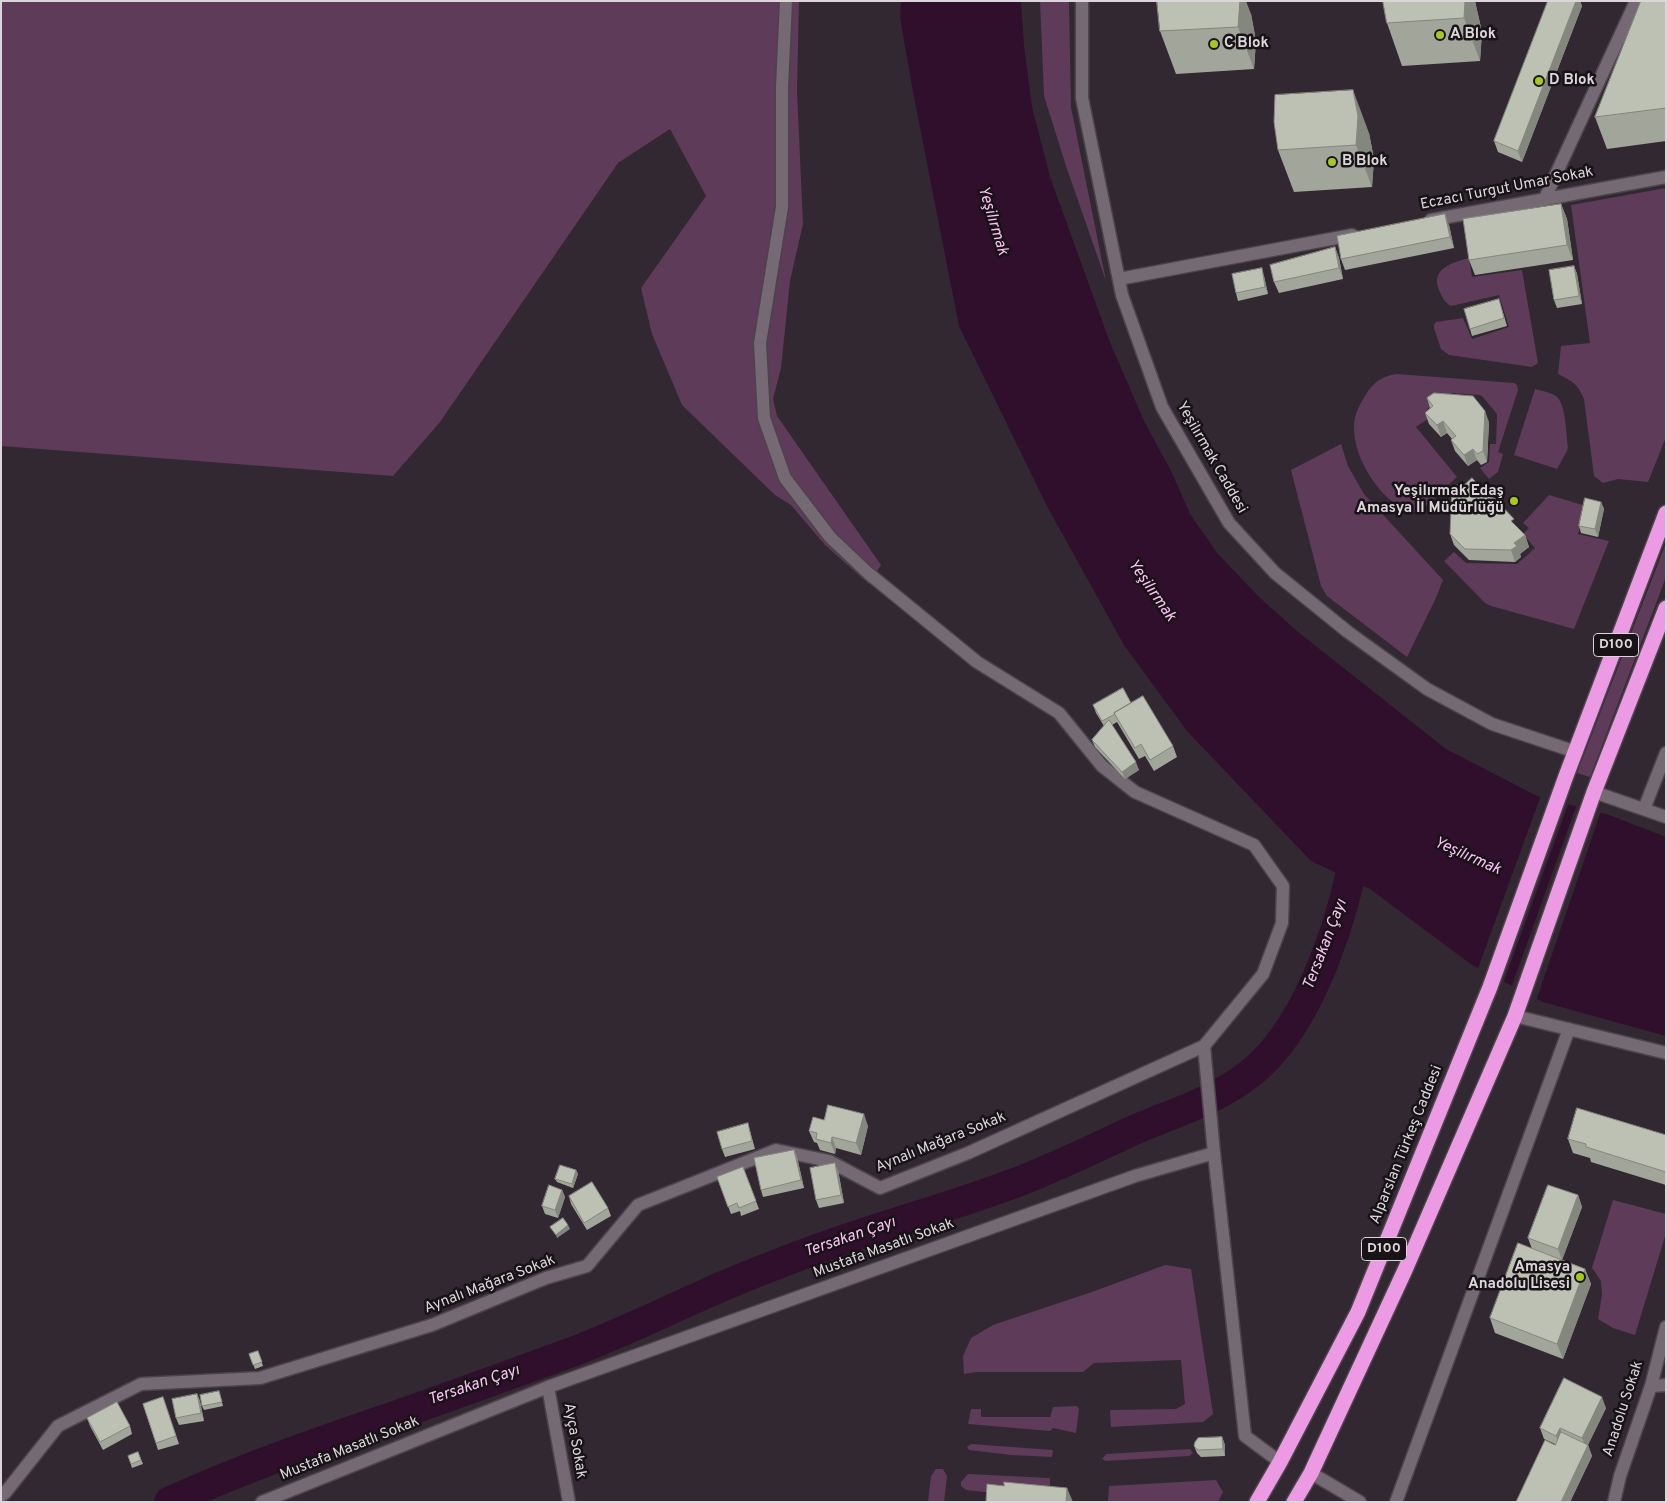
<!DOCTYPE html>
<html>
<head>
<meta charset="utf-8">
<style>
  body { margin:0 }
  #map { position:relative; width:1667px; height:1503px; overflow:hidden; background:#322831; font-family:Overpass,sans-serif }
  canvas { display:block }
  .frame { position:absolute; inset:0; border:2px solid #dcd6db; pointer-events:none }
</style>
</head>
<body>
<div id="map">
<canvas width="1667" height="1503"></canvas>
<div class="frame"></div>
</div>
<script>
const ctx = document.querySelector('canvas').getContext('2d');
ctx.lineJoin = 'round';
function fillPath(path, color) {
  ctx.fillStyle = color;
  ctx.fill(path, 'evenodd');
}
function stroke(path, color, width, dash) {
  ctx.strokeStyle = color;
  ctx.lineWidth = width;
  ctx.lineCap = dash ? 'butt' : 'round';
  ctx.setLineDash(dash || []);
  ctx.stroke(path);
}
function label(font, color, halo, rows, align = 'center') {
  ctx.font = font + ' Overpass,sans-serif';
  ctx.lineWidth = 5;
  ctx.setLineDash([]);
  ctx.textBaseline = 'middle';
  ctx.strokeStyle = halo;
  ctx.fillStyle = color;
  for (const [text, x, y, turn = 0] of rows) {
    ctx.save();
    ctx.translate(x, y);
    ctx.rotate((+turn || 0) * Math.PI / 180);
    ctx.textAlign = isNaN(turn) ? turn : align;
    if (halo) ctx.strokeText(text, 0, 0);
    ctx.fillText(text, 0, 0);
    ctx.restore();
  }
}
fillPath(new Path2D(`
  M 1,1 L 799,1 L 797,90 L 803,224 L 790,281 L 781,368 L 773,399 L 777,416 L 881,565 L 869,584 L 825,545 L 791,505 L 775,495 L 682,405 L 652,334 L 641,288 L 706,196 L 670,129 L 618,163 L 440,422 L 393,476 L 1,446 Z
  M 1040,1 L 1069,1 L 1071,107 L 1106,281 L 1066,166 L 1044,96 Z
  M 1666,188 L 1666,437 L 1648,482 L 1618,479 L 1603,483 L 1594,476 L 1584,399 C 1578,384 1572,381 1558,374 L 1561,346 L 1590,343 L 1571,205 Z
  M 1469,258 L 1472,277 L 1522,270 L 1538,363 L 1532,367 L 1449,355 L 1441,349 L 1434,328 L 1434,325 L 1436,322 L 1463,318 L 1472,339 L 1509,327 L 1499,295 L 1451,306 C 1444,302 1442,297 1439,290 C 1430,269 1453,262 1469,258 Z
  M 1397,374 L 1514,383 L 1517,385 L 1518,390 L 1498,452 L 1503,454 L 1498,472 L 1489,479 L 1480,468 L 1489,462 L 1490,444 L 1496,444 L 1497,417 L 1497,414 L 1482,396 L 1479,395 L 1452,393 L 1450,403 L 1439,402 L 1427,409 L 1432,416 L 1416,427 L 1457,477 L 1418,513 C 1409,510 1401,508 1393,502 C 1371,486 1349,446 1355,418 C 1356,412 1359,406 1362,401 C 1372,384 1378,377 1397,374 Z
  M 1535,389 C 1542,391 1551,392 1557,397 C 1566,405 1566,434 1568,447 L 1567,451 L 1557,469 L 1514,455 Z
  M 1341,444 L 1348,466 L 1364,494 L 1443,580 L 1435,600 L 1407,657 L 1327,596 L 1321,586 L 1291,470 Z
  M 1549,495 L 1586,506 L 1578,534 L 1609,541 L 1574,629 L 1491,606 L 1485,603 L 1444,561 L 1454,552 L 1466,563 L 1517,564 L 1535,548 L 1523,534 L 1529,528 L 1523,523 Z
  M 1666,543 L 1666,577 L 1590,777 L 1577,773 Z
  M 1613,1200 L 1666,1214 L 1666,1233 L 1635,1335 L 1613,1328 L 1598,1319 L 1602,1295 L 1601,1281 L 1592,1268 Z
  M 1165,1265 L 1191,1269 L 1213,1414 L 1203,1422 L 1111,1427 L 1110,1410 L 1176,1409 L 1185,1404 L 1181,1360 L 1094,1363 L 1083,1372 L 977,1372 L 964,1374 L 963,1356 L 971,1338 L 993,1325 L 1092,1292 Z
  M 1077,1406 L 1079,1409 L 1076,1433 L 1053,1428 L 1050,1431 L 968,1424 L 971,1409 L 981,1409 L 981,1416 L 982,1417 L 1050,1417 L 1053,1407 Z
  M 971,1444 L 1053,1450 L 1052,1457 L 1011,1455 L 969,1450 L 967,1447 Z
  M 1190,1449 L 1193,1453 L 1189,1456 L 1106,1461 L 1102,1459 L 1106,1454 Z
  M 936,1469 L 943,1469 L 947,1476 L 944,1502 L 928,1502 L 931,1476 Z
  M 968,1474 L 1050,1478 L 1050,1490 L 1003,1494 L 966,1490 L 961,1486 L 961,1482 Z
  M 1216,1480 L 1223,1492 L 1218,1502 L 1108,1502 L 1109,1486 Z`), '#5d3b59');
fillPath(new Path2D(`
  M 901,1 L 1021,1 L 1024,46 L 1032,107 L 1050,177 L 1109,340 L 1144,421 L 1172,473 L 1190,514 L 1217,553 L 1259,597 L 1298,632 L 1446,749 L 1537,796 L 1609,815 L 1666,837 L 1666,1036 L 1543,1002 L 1472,965 L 1370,889 L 1311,861 L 1187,731 L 1124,645 L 1048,508 L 959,326 L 914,97 L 900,18 Z`), '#2f0f2c');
fillPath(new Path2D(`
  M 1541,795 L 1569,802 L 1503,984 L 1477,971 Z
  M 1577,804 L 1601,811 L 1536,1001 L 1511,988 Z`), '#322831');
stroke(new Path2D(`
  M 169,1502 C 239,1470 310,1445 383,1420 C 446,1398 509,1375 572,1352 C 617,1335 660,1314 703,1295 C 747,1275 792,1258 837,1242 C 898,1221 960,1204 1020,1181 C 1058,1166 1095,1148 1132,1131 C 1175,1112 1223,1099 1259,1066 C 1313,1016 1346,911 1357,840`), '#2f0f2c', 30);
const minor = new Path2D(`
  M 786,1 L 782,87 L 782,207 L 760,343 L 764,418 L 785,478 L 830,537 L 868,573 L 977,662 L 1059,713 L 1102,766 L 1135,792 L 1254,845 L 1283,886 L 1282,923 L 1263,974 L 1204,1046 L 1214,1153
  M 1082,1 L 1082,98 L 1122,295 L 1162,407 L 1229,523 L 1275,573 L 1348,632 L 1427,689 L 1492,724 L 1576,752
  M 1545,198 L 1636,1
  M 1431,220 L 1666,177
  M 1119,279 L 1352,235
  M 1594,792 L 1666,817
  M 1644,809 L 1666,753
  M 1515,1016 L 1666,1053
  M 1651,1386 L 1666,1385
  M 548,1387 L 569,1502
  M 1311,1473 L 1360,1502
  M 1,1496 L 5,1493 L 58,1426 L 141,1384 L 260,1378 L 432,1325 L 546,1278 L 587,1266 L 638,1205 L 776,1150 L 829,1161 L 880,1188 L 968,1153 L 1204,1046
  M 262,1502 L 548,1387 L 1135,1176 L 1214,1153 L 1245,1436 L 1280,1462
  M 1396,1502 L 1569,1029
  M 1614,1502 L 1620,1476 L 1651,1386 L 1666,1327`);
const highway = new Path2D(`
  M 1257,1502 L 1280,1462 L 1358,1312 L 1490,987 L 1566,776 L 1666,513
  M 1294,1502 L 1311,1473 L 1405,1270 L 1515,1016 L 1594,792 L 1666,608`);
stroke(minor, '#4c444b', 15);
stroke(highway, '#4c444b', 18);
stroke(minor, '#756973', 12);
stroke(highway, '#eb9ae3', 15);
fillPath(new Path2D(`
  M 1383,1 L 1475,1 L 1482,32 L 1480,61 L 1402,66 L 1387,23 Z
  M 1548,1 L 1580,1 L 1582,6 L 1522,162 L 1498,152 L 1494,141 Z
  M 1666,1 L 1666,141 L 1607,149 L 1595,117 Z
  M 1251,14 L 1256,41 L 1254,69 L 1176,74 L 1160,31 Z
  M 1369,133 L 1374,159 L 1372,187 L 1294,192 L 1278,150 Z
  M 1561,204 L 1567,219 L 1573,260 L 1475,275 L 1469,260 Z
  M 1449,225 L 1454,248 L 1345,270 L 1341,259 Z
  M 1335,247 L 1339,258 L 1343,279 L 1279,293 L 1274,282 Z
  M 1574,266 L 1577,274 L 1582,304 L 1557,308 L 1554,300 Z
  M 1264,276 L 1268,294 L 1238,301 L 1236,293 Z
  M 1501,306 L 1507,326 L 1472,336 L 1470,329 Z
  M 1427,398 L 1489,422 L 1487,462 L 1481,465 L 1477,460 L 1468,466 L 1455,451 L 1451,440 L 1452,439 L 1447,433 L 1441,437 L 1429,424 L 1425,413 L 1430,408 Z
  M 1463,486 L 1516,526 L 1525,535 L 1529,547 L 1520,554 L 1521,557 L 1515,562 L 1469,560 L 1454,545 L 1450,534 Z
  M 1601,502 L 1604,509 L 1598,537 L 1581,533 L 1579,526 Z
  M 1131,703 L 1173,746 L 1177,757 L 1154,771 L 1145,756 L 1139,759 L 1117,722 L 1112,725 L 1139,770 L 1125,779 L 1095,747 L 1092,740 L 1104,726 L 1096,713 L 1093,705 Z
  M 824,1120 L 868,1126 L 861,1155 L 836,1148 L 835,1154 L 820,1150 L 817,1143 L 814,1142 L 809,1131 Z
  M 750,1131 L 755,1149 L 725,1157 L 722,1149 Z
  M 1666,1135 L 1666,1185 L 1591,1162 L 1590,1158 L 1573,1153 L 1568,1139 Z
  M 794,1150 L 797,1157 L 804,1188 L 763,1197 L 761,1190 Z
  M 743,1167 L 759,1209 L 741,1216 L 740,1211 L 731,1214 L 717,1177 Z
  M 576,1170 L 578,1174 L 573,1188 L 557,1182 L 555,1179 Z
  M 838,1170 L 844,1203 L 819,1208 L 816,1200 Z
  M 562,1190 L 565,1197 L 558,1218 L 545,1214 L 542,1206 Z
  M 1578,1195 L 1582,1207 L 1562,1260 L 1585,1269 L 1591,1284 L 1563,1359 L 1495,1333 L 1490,1318 L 1532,1249 L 1528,1238 Z
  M 569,1196 L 608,1208 L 611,1216 L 587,1230 L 571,1204 Z
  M 258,1351 L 263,1366 L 255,1369 L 249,1354 Z
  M 219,1391 L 223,1406 L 204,1410 L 202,1406 Z
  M 197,1394 L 200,1401 L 204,1421 L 179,1425 L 176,1418 Z
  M 163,1397 L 179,1444 L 158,1450 L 143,1404 Z
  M 1606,1408 L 1588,1445 L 1592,1456 L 1570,1502 L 1516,1502 L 1555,1444 L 1544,1439 L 1540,1428 Z
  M 87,1418 L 130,1426 L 132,1434 L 103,1450 L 90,1426 Z
  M 1222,1437 L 1225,1445 L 1225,1456 L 1201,1457 L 1197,1453 L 1194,1446 Z
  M 138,1452 L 143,1464 L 132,1468 L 128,1456 Z`), '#a2a69a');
fillPath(new Path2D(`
  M 1240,1 L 1246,1 L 1251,14 L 1256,41 L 1254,69 L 1238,27 Z
  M 1465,1 L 1475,1 L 1476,6 L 1482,32 L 1480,61 L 1464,18 Z
  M 1576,1 L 1580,1 L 1582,6 L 1522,162 L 1518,151 Z
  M 1353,90 L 1369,133 L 1374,159 L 1372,187 L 1356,145 Z
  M 1561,204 L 1567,219 L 1573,260 L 1567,245 Z
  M 1445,214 L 1449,225 L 1454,248 L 1450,237 Z
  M 1335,247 L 1339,258 L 1343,279 L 1339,268 Z
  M 1574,266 L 1577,274 L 1582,304 L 1579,296 Z
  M 1262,268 L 1264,276 L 1268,294 L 1265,287 Z
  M 1485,411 L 1489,422 L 1487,462 L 1483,451 Z
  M 1443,421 L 1447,433 L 1441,437 L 1437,425 Z
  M 1473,449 L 1477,460 L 1468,466 L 1464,455 Z
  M 1601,502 L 1604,509 L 1598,537 L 1595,529 Z
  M 1525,535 L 1529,547 L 1520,554 L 1521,557 L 1515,562 L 1511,550 L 1514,543 Z
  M 1136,762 L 1139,770 L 1125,779 L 1122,772 Z
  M 864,1114 L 868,1126 L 861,1155 L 856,1143 Z
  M 832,1137 L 836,1148 L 835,1154 L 831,1143 Z
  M 794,1150 L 797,1157 L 804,1188 L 801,1180 Z
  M 835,1163 L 838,1170 L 844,1203 L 841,1195 Z
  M 576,1170 L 578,1174 L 573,1188 L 572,1184 Z
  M 562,1190 L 565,1197 L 558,1218 L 555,1210 Z
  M 1578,1195 L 1582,1207 L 1562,1260 L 1558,1249 Z
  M 568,1225 L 570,1229 L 557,1238 L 556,1235 Z
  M 1585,1269 L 1591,1284 L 1563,1359 L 1557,1344 Z
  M 197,1394 L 200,1401 L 204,1421 L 201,1413 Z
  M 1602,1397 L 1606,1408 L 1588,1445 L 1592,1456 L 1570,1502 L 1561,1502 L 1586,1449 L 1582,1438 Z
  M 1560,1428 L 1564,1439 L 1560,1447 L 1556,1436 Z
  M 1222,1437 L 1225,1445 L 1225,1456 L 1223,1449 Z
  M 1067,1488 L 1073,1502 L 1066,1502 Z`), '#84877d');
const building = new Path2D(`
  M 1157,1 L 1240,1 L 1238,27 L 1160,31 Z
  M 1383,1 L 1465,1 L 1464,18 L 1387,23 Z
  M 1548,1 L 1576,1 L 1518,151 L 1494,141 Z
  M 1641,1 L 1666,1 L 1666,108 L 1595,117 Z
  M 1353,90 L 1358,116 L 1356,145 L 1278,150 L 1274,122 L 1275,95 Z
  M 1561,204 L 1567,245 L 1469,260 L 1463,219 Z
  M 1445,214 L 1450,237 L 1341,259 L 1337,236 Z
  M 1335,247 L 1339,268 L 1274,282 L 1270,265 Z
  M 1574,266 L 1579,296 L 1554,300 L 1549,270 Z
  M 1262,268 L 1265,287 L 1236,293 L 1232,274 Z
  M 1499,299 L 1504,318 L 1470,329 L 1464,309 Z
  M 1434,393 L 1473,396 L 1485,411 L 1483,451 L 1477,454 L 1473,449 L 1464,455 L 1451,440 L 1456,436 L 1443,421 L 1437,425 L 1425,413 L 1433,406 L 1427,398 Z
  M 1472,478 L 1483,490 L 1485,488 L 1514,519 L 1511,521 L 1525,535 L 1514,543 L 1517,546 L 1511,550 L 1465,549 L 1450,534 L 1452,488 L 1460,483 L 1463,486 Z
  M 1585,498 L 1601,502 L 1595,529 L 1579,526 Z
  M 1123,688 L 1131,703 L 1114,713 L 1115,714 L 1102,721 L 1093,705 Z
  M 1143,696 L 1173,746 L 1150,760 L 1141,744 L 1135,748 L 1114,713 Z
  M 1109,720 L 1136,762 L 1122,772 L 1092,740 Z
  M 828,1105 L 864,1114 L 856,1143 L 832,1137 L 831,1143 L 816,1139 L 817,1133 L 809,1131 L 813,1117 L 824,1120 Z
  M 1577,1108 L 1666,1135 L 1666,1172 L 1586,1147 L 1586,1144 L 1568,1139 Z
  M 748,1123 L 752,1141 L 722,1149 L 717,1132 Z
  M 794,1150 L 801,1180 L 761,1190 L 754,1158 Z
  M 835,1163 L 841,1195 L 816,1200 L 810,1168 Z
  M 560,1165 L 576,1170 L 572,1184 L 555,1179 Z
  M 743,1167 L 756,1201 L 739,1208 L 737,1203 L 728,1207 L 717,1177 Z
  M 592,1182 L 608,1208 L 584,1223 L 569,1196 Z
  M 549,1185 L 562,1190 L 555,1210 L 542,1206 Z
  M 1548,1185 L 1578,1195 L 1558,1249 L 1528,1238 Z
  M 563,1218 L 568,1225 L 556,1235 L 550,1227 Z
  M 1518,1243 L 1585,1269 L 1557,1344 L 1490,1318 Z
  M 258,1351 L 262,1362 L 253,1365 L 249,1354 Z
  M 1564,1378 L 1602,1397 L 1582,1438 L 1560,1428 L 1556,1436 L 1540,1428 Z
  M 219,1391 L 222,1402 L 202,1406 L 200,1395 Z
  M 197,1394 L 201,1413 L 176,1418 L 172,1399 Z
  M 163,1397 L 176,1436 L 156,1443 L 143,1404 Z
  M 117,1402 L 130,1426 L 100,1442 L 87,1418 Z
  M 1561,1432 L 1588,1445 L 1561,1502 L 1516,1502 L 1545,1440 L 1555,1445 Z
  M 1222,1437 L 1223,1449 L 1198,1450 L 1194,1446 L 1195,1442 L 1198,1438 Z
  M 138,1452 L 141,1460 L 131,1464 L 128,1456 Z
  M 1004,1482 L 1067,1488 L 1066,1502 L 986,1502 L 987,1484 L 1004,1486 Z`);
fillPath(building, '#bcc1b3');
stroke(building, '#84877d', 1);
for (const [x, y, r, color] of [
  [1440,35,5,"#a6c822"],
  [1214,44,5,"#a6c822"],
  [1539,81,5,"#a6c822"],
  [1332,162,5,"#a6c822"],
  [1514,501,5,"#a6c822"],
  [1580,1277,5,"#a6c822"]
]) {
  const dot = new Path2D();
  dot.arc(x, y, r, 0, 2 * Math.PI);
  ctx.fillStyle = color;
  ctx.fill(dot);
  stroke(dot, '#171317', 2);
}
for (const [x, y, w] of [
  [1616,645,45],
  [1384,1249,45]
]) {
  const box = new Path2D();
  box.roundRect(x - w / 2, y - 11.5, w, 23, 4);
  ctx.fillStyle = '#171317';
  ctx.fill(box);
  stroke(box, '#dcd6db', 1);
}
label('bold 14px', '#dcd6db', null, [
  ["D100",1616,645],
  ["D100",1384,1249]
]);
label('bold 15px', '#dcd6db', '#171317', [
  ["A Blok",1450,35],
  ["C Blok",1224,44],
  ["D Blok",1549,81],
  ["B Blok",1342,162],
  ["Yeşilırmak Edaş",1504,492,"right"],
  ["Amasya İl Müdürlüğü",1504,509,"right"],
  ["Amasya",1570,1268,"right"],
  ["Anadolu Lisesi",1570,1285,"right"]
], 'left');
label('15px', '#dcd6db', '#171317', [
  ["Eczacı Turgut Umar Sokak",1507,189,-11],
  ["Yeşilırmak Caddesi",1211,458,60],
  ["Aynalı Mağara Sokak",941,1143,-22],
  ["Alparslan Türkeş Caddesi",1407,1145,-68],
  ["Mustafa Masatlı Sokak",884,1249,-20],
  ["Aynalı Mağara Sokak",490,1285,-21],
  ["Anadolu Sokak",1624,1409,-72],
  ["Ayça Sokak",574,1441,80],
  ["Mustafa Masatlı Sokak",350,1449,-22]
]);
label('italic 16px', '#fec0f6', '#171317', [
  ["Yeşilırmak",992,221,73],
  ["Yeşilırmak",1151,591,55],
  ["Yeşilırmak",1467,857,24],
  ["Tersakan Çayı",1326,945,-69],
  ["Tersakan Çayı",850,1238,-19],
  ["Tersakan Çayı",474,1386,-19]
]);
</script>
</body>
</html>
